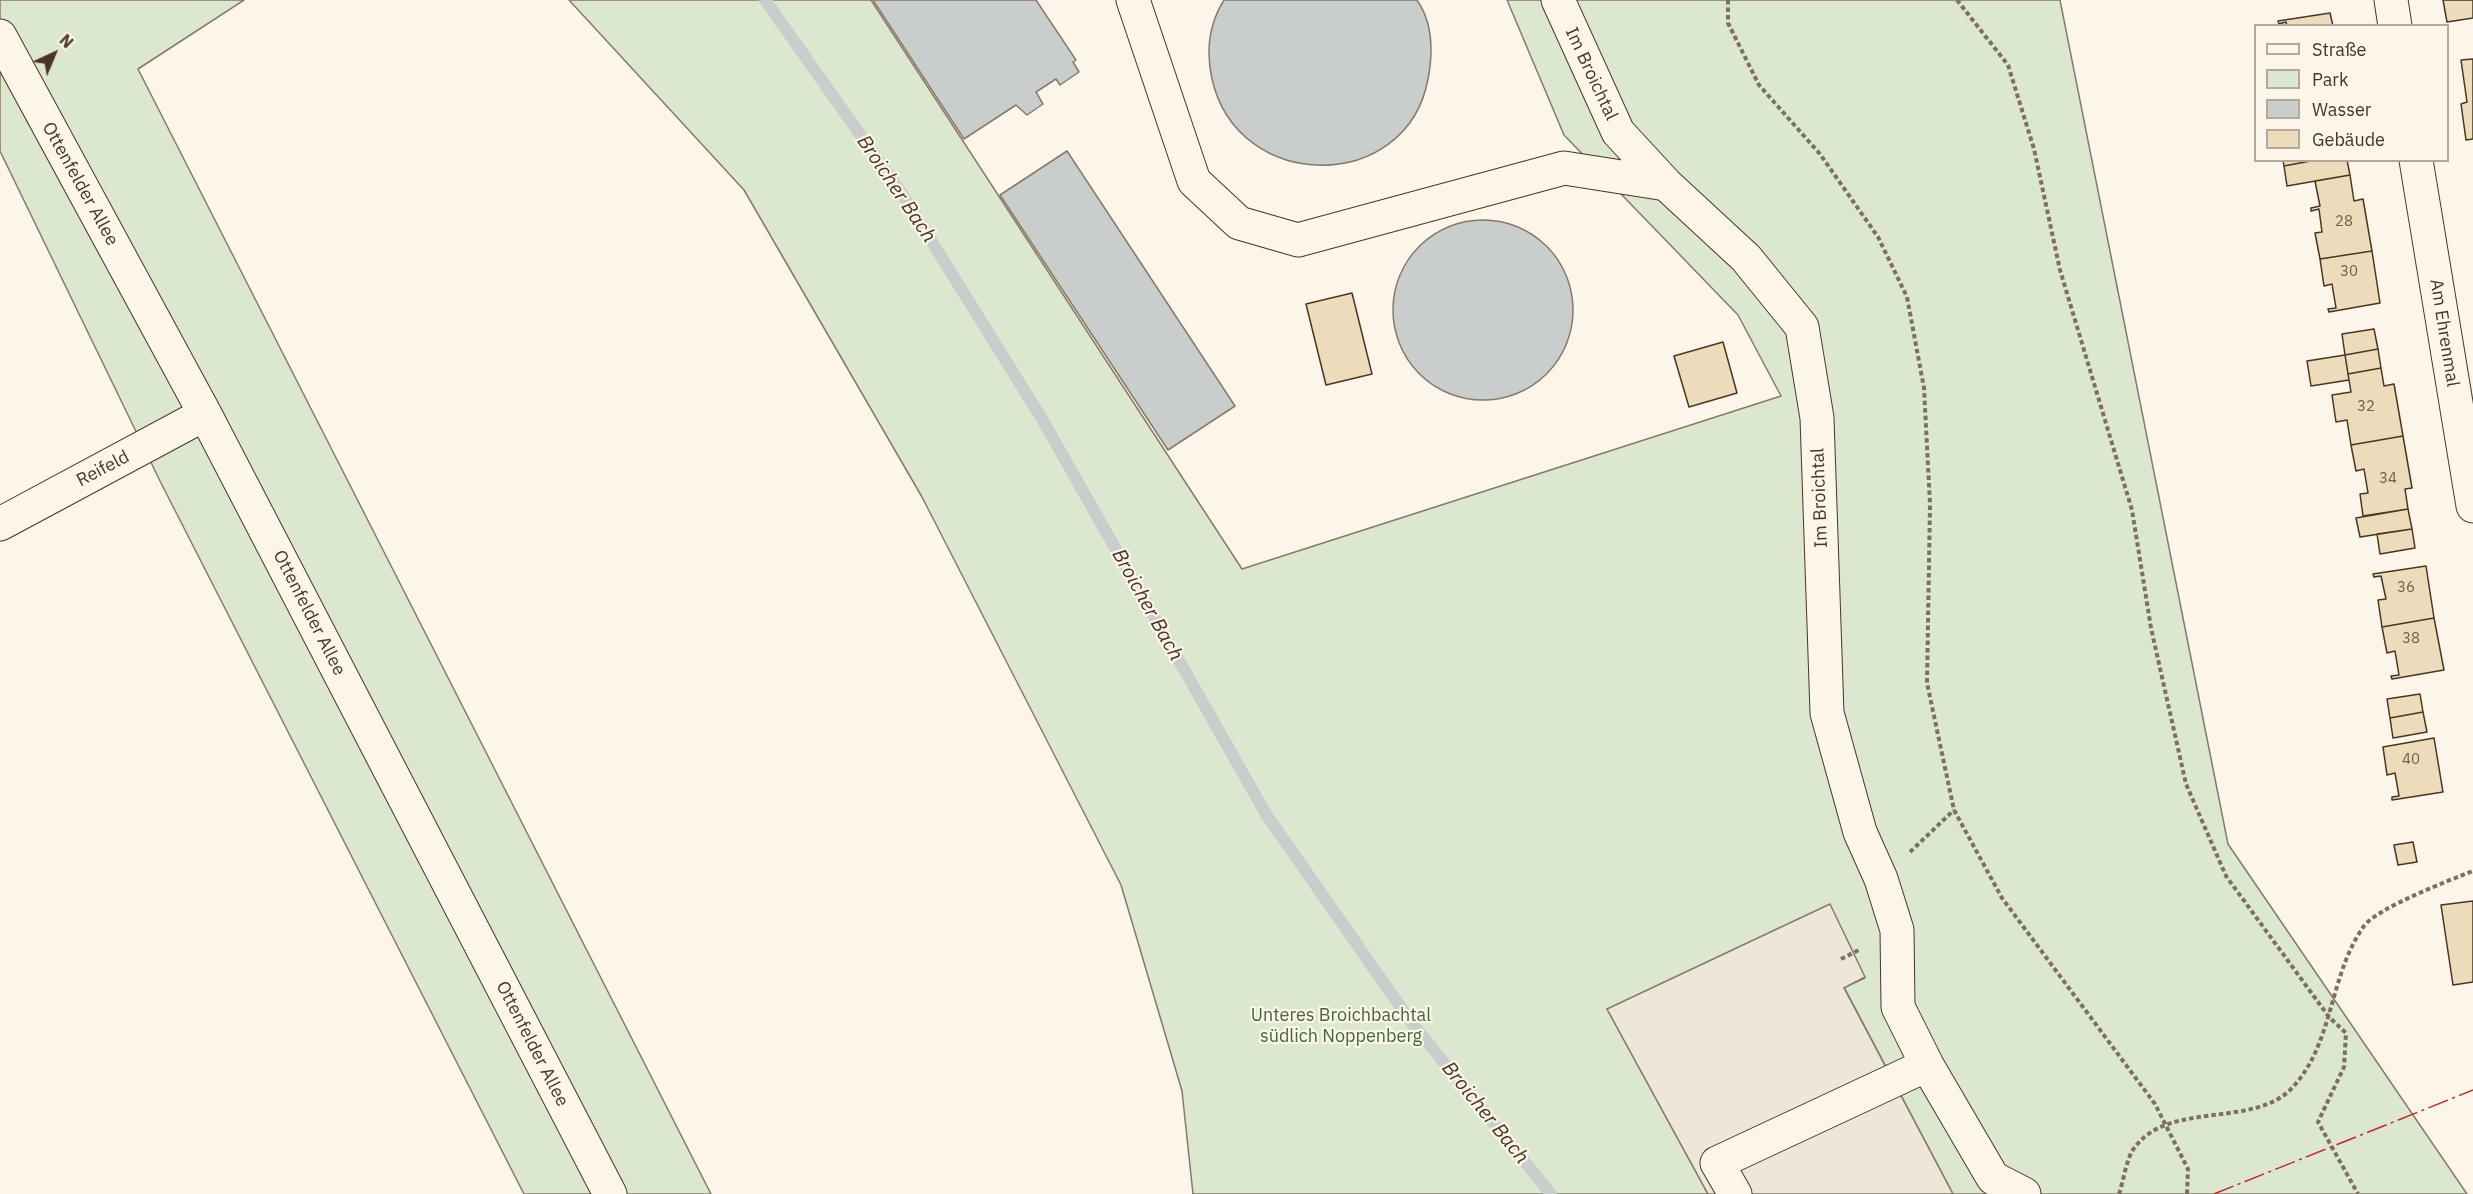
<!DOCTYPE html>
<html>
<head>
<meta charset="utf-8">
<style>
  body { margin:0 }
  #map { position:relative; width:2473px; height:1194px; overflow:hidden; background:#fbf6e9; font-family:"IBM Plex Sans",sans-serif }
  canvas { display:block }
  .legend { position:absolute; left:2254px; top:24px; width:195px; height:138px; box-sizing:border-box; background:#fbf6e9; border:2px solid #b4a999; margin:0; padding:8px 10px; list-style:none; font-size:18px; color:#4a3520 }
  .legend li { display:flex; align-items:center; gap:12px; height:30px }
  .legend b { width:30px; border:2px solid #b4a999 }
  .north { position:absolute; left:24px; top:24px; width:60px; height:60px; -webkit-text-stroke:4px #fbf6e9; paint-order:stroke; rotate:44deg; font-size:16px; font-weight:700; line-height:24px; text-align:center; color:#4a3520 }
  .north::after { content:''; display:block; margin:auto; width:21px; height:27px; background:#4a3520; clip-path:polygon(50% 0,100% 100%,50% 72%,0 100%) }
</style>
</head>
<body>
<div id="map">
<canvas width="2473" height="1194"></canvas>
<ul class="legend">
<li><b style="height:8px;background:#fbf6e9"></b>Straße</li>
<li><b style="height:16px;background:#dce7d0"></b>Park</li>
<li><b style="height:16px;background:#c9cecd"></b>Wasser</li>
<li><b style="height:16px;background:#ecdcbc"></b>Gebäude</li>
</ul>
<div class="north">N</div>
</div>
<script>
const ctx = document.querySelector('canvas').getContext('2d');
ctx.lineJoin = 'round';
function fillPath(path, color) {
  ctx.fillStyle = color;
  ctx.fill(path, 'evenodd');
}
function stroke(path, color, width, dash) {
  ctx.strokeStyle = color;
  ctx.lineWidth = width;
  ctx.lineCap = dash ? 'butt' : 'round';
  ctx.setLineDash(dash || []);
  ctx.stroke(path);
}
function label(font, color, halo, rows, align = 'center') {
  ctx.font = font + ' "IBM Plex Sans",sans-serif';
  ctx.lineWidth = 4.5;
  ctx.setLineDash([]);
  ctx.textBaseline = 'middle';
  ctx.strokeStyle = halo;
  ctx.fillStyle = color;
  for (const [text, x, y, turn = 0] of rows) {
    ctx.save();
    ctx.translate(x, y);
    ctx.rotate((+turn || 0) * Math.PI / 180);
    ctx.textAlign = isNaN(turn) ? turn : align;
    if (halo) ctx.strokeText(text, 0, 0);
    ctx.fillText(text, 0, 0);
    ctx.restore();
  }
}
const green = new Path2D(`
  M 0,0 L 244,0 L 138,69 L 711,1194 L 524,1194 L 161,483 L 0,151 Z
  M 569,0 L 871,0 L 1242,569 L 1781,396 L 1738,315 L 1564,135 L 1507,0 L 2060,0 L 2228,844 L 2467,1194 L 1953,1194 L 1844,987 L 1865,978 L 1607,1009 L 1708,1194 L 1193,1194 L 1182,1091 L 1121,885 L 922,497 L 744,190 Z`);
fillPath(green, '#dce7d0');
stroke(green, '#887966', 1.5);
const parking = new Path2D(`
  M 1830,904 L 1865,977 L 1844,988 L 1953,1194 L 1708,1194 L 1607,1009 Z`);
fillPath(parking, '#ede7d9');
stroke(parking, '#887966', 1.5);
const water = new Path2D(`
  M 873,0 L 1036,0 L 1076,60 L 1073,62 L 1079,72 L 1060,85 L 1056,79 L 1036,92 L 1043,104 L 1027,115 L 1016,105 L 964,139 Z
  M 1224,0 L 1417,0 C 1433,23 1433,53 1428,79 C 1407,194 1238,194 1212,79 C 1206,52 1209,24 1224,0 Z
  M 1067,151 L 1235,406 L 1168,450 L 1000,195 Z
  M1393 310a90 90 0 1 1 180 0a90 90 0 1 1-180 0Z`);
fillPath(water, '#c9cecd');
stroke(water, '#887966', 1.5);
stroke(new Path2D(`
  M 765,0 L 901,192 L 1042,419 L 1266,814 L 1411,1022 L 1551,1194`), '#c9cecd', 12);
const building = new Path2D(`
  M 2443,0 L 2473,0 L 2473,18 L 2447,22 Z
  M 2330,13 L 2333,26 L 2287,26 L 2286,22 L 2279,24 L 2278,21 Z
  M 2473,59 L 2473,139 L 2466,140 L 2461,104 L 2467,102 L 2461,60 Z
  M 2283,160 L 2316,160 L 2284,166 Z
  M 2316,160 L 2347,160 L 2350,175 L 2287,186 L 2284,166 Z
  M 2350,175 L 2354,201 L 2363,199 L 2372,251 L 2320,259 L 2315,233 L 2322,232 L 2319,209 L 2311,211 L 2311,208 L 2320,206 L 2315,181 Z
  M 2372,251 L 2380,303 L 2329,312 L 2328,309 L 2336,308 L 2332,284 L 2324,286 L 2320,259 Z
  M 1352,293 L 1372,374 L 1326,385 L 1306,304 Z
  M 2374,329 L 2378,349 L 2345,355 L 2342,334 Z
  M 1723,342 L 1737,393 L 1689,407 L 1674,356 Z
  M 2378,349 L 2381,368 L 2348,374 L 2345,355 Z
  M 2345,355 L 2349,380 L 2311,386 L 2307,361 Z
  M 2381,368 L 2384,386 L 2394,384 L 2403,436 L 2351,445 L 2347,420 L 2336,422 L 2332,395 L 2351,392 L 2348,374 Z
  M 2403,436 L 2412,488 L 2405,489 L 2408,509 L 2363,516 L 2360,494 L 2368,493 L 2364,469 L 2356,471 L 2351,445 Z
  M 2408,509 L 2412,529 L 2360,537 L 2356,518 Z
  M 2412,529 L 2415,548 L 2380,554 L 2377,534 Z
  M 2426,566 L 2434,618 L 2382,627 L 2378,600 L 2386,599 L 2381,576 L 2374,577 L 2373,574 Z
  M 2434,618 L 2444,670 L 2392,679 L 2391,676 L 2399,675 L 2395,651 L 2387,653 L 2382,627 Z
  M 2420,694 L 2423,712 L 2390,718 L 2387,699 Z
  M 2423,712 L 2427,732 L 2393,738 L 2390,718 Z
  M 2434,738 L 2443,792 L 2392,800 L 2392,797 L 2399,796 L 2395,773 L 2387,775 L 2383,747 Z
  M 2413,842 L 2417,862 L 2398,865 L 2394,845 Z
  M 2473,901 L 2473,982 L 2453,985 L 2441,905 Z`);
fillPath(building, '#ecdcbc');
stroke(building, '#4a3520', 1.5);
const minor = new Path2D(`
  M 1133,0 L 1194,181 L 1239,223 L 1298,240 L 1564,168 L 1666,184
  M 1558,0 L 1618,132 L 1666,184 L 1746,258 L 1802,327 L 1817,418 L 1827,713 L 1860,832 L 1881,879 L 1897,930 L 1898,1007 L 1927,1065 L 1993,1178 L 2024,1194
  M 2391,0 L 2395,26
  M 0,36 L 205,414 L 610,1194
  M 2416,160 L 2473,506
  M 0,524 L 205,414
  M 1735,1194 L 1717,1163 L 1927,1065`);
stroke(minor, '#4a3520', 35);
stroke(new Path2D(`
  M 1728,0 L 1728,23 L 1759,85 L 1820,154 L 1878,237 L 1907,297 L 1924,388 L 1930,504 L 1927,683 L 1954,810 L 2002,898 L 2155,1104 L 2188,1169 L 2187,1194
  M 1957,0 L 2008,65 L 2034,149 L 2060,270 L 2132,510 L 2151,628 L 2186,784 L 2226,876 L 2329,1017 L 2346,1033 L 2344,1067 L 2318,1122 L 2358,1194
  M 1910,852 L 1954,810
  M 1841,959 L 1859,950
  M 2119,1194 C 2124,1180 2126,1158 2135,1147 C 2170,1100 2255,1129 2293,1087 C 2334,1042 2329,975 2364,926 C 2377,908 2450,880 2473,871`), '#7f6f5c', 4, [4.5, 3]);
stroke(minor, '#fbf6e9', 33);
stroke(new Path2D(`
  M 2214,1194 L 2473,1090`), '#c62828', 1.5, [21, 4.5, 3, 4.5]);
label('15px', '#725f47', null, [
  ["28",2344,222],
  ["30",2349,272],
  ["32",2366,407],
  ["34",2388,479],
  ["36",2406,588],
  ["38",2411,639],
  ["40",2411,760]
]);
label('18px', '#4a3520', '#fbf6e9', [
  ["Im Broichtal",1591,74,65],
  ["Ottenfelder Allee",80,184,61],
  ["Am Ehrenmal",2444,333,81],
  ["Reifeld",103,469,-28],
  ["Im Broichtal",1820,498,-92],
  ["Ottenfelder Allee",309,613,63],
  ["Ottenfelder Allee",532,1044,63]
]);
label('18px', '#436837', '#fbf6e9', [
  ["Unteres Broichbachtal",1341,1016],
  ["südlich Noppenberg",1341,1037]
]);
label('italic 20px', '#4a3520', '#fbf6e9', [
  ["Broicher Bach",896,189,56],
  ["Broicher Bach",1147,605,61],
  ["Broicher Bach",1485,1113,51]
]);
</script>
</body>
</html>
